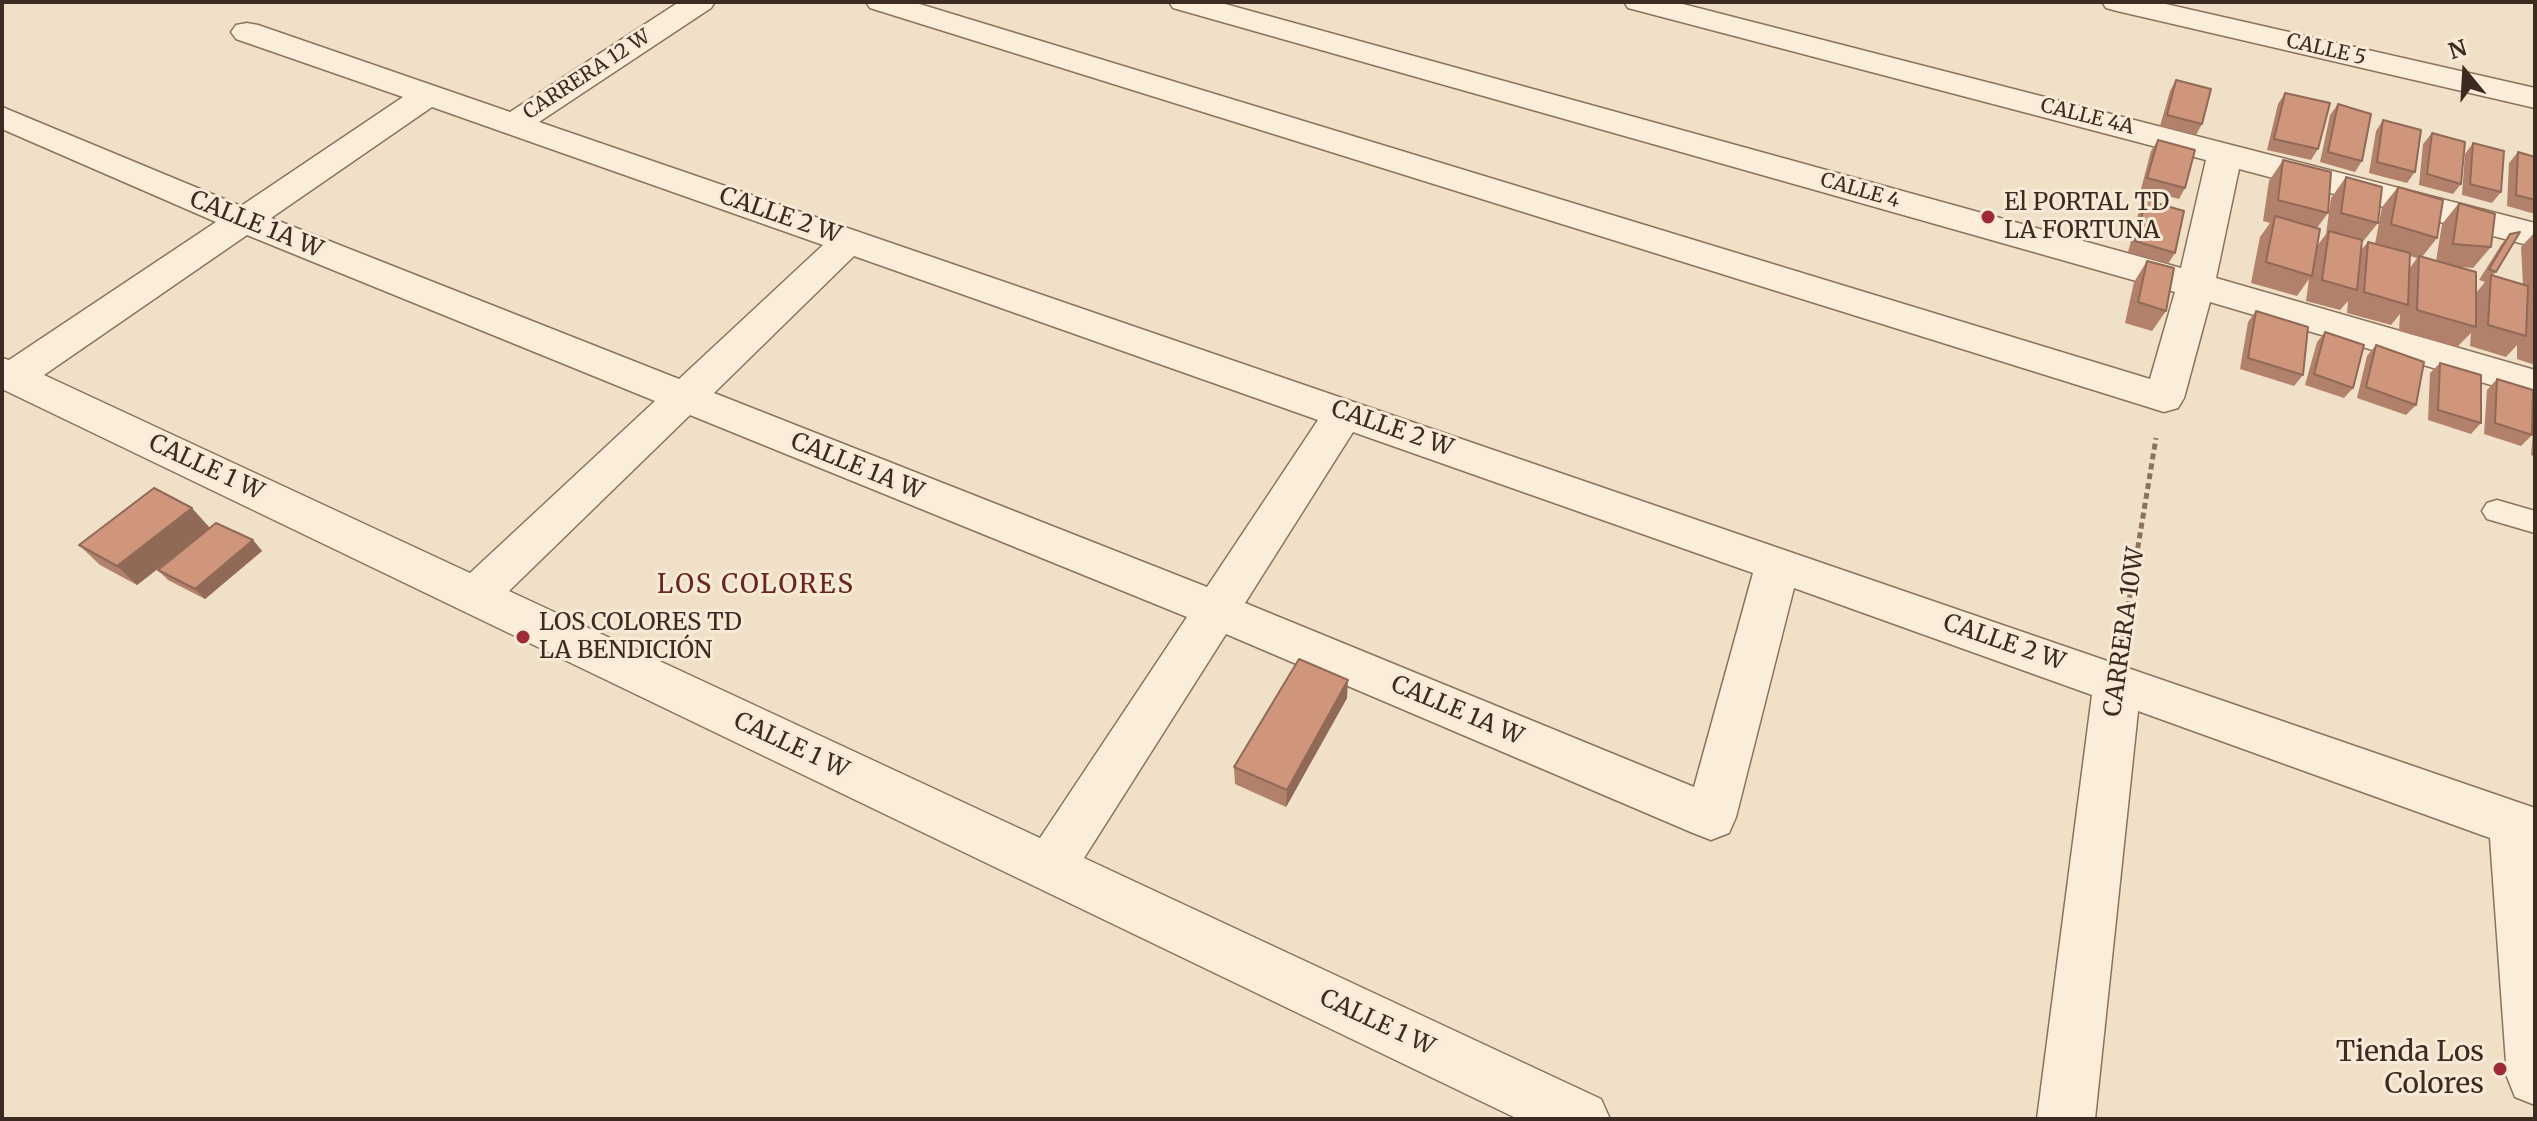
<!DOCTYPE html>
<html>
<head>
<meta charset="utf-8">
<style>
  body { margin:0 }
  #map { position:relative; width:2537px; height:1121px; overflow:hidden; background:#f0e0c7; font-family:Merriweather,serif }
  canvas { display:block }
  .frame { position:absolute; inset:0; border:4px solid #3c2b20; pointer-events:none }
  .north { position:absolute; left:2425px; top:32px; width:80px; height:80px; -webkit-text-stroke:6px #f7ead7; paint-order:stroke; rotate:342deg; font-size:22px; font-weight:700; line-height:32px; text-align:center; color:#3c2b20 }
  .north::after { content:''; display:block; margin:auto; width:28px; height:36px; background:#3c2b20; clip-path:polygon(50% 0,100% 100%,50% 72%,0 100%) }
</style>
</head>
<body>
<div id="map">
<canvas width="2537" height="1121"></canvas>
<div class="frame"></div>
<div class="north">N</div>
</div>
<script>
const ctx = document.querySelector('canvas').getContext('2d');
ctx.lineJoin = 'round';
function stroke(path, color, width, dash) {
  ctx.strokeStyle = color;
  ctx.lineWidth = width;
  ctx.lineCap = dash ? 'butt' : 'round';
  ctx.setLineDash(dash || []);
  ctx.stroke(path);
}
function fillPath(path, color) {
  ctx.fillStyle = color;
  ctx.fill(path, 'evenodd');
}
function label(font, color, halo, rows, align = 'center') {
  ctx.font = font + ' Merriweather,serif';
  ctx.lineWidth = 6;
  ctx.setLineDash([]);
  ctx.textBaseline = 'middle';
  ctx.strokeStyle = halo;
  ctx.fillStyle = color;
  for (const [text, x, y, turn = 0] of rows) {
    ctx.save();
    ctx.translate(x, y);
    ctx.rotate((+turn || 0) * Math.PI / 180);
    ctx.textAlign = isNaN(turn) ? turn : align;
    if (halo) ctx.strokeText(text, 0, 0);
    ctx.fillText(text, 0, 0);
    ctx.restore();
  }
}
const lane = new Path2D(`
  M 2497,500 L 2535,511 L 2535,533 L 2487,519 L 2482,511 L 2487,503 Z`);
const street = new Path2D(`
  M 679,2 L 715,2 L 711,8 L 539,122 L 2535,808 L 2535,1105 L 2515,1097 L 2507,1077 L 2490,838 L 2138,711 L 2095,1119 L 2037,1119 L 2092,695 L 1794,588 L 1736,817 L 1729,833 L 1711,840 L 1693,833 L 1226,634 L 1084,858 L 1601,1099 L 1610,1119 L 1518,1119 L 2,389 L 2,358 L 9,360 L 216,222 L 2,129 L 2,107 L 241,206 L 403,97 L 236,39 L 231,32 L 236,25 L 247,23 L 258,25 L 510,112 ZM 432,107 L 823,245 L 679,379 L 271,218 ZM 247,235 L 655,401 L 470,573 L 44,375 ZM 854,256 L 1318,420 L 1207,587 L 714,393 ZM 690,415 L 1187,617 L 1040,838 L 509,591 ZM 1353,432 L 1753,573 L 1694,787 L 1245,603 Z
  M 866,2 L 913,2 L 2150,379 L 2175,292 L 1173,8 L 1169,2 L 1218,2 L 2181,268 L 2206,160 L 1628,8 L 1624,2 L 1675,2 L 2535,223 L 2535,247 L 2239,169 L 2216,278 L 2535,370 L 2535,398 L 2210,302 L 2184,398 L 2178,408 L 2164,412 L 870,8 Z
  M 2102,2 L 2157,2 L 2535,88 L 2535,108 L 2117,11 L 2106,8 Z`);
stroke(lane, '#8c715b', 3);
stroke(street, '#8c715b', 3);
stroke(new Path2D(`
  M 2123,637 L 2156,438`), '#8c715b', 5, [6, 4]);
fillPath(lane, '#faeedb');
fillPath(street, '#faeedb');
fillPath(new Path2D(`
  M 2176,80 L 2202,124 L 2196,135 L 2160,126 L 2170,91 Z
  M 2285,93 L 2318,149 L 2311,160 L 2267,150 L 2278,104 Z
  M 2338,104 L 2362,161 L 2355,172 L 2320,162 L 2330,115 Z
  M 2383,120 L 2415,172 L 2407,183 L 2369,173 L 2376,131 Z
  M 2432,133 L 2461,184 L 2453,194 L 2419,185 L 2423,144 Z
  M 2158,140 L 2185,188 L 2179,199 L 2141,189 L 2151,151 Z
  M 2473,143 L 2501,192 L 2492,203 L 2462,195 L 2465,154 Z
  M 2518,152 L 2535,157 L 2535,214 L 2507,206 L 2509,163 Z
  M 2283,160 L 2328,213 L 2317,228 L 2317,246 L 2326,234 L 2331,198 L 2346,177 L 2378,223 L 2361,244 L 2361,250 L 2368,242 L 2375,244 L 2382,207 L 2398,187 L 2437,238 L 2422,257 L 2436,261 L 2442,224 L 2459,203 L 2491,247 L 2473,268 L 2458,267 L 2476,293 L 2485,282 L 2479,280 L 2501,245 L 2510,234 L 2496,272 L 2492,276 L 2523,284 L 2521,247 L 2535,232 L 2535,365 L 2517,359 L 2517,345 L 2506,357 L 2470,346 L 2471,333 L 2457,347 L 2399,331 L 2400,314 L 2391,325 L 2347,313 L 2348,301 L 2340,310 L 2306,301 L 2309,279 L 2297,296 L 2251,283 L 2260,237 L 2270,223 L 2263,221 L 2269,181 ZM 2410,256 L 2417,258 L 2410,268 Z
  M 2146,200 L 2175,253 L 2168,264 L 2128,252 L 2139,211 Z
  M 2147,261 L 2166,311 L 2152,331 L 2125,323 L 2134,282 Z
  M 2256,311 L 2303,375 L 2294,386 L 2240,369 L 2248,322 Z
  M 2325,332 L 2353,388 L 2344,398 L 2305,385 L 2317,342 Z
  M 2376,345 L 2416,405 L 2406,415 L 2357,398 L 2367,356 Z
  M 2440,363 L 2481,423 L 2471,434 L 2428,420 L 2430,373 Z
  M 2497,379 L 2532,435 L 2521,446 L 2484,434 L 2487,390 Z
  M 2535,406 L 2535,457 L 2531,455 Z
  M 210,528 L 253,540 L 262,551 L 205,599 L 168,580 L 158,570 L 206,531 L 137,585 L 100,565 L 79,545 Z
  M 1347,698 L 1286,807 L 1235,784 L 1234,767 Z`), '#b2816b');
fillPath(new Path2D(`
  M 192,508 L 210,528 L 137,585 L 117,566 Z
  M 253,540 L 262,551 L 205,599 L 195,589 Z
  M 1348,680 L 1347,698 L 1286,807 L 1287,790 Z`), '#916957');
const building = new Path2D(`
  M 2176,80 L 2211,89 L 2202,124 L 2167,115 Z
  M 2285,93 L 2330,103 L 2318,149 L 2274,139 Z
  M 2338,104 L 2371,114 L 2362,161 L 2328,152 Z
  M 2383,120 L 2421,130 L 2415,172 L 2377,162 Z
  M 2432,133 L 2465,142 L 2461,184 L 2427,174 Z
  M 2158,140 L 2195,150 L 2185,188 L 2147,178 Z
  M 2473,143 L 2504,151 L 2501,192 L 2470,184 Z
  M 2518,152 L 2535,157 L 2535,200 L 2516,195 Z
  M 2283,160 L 2331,172 L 2328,213 L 2278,200 Z
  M 2346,177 L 2382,187 L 2378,223 L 2341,213 Z
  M 2398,187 L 2443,200 L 2437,238 L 2391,224 Z
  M 2146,200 L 2184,211 L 2175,253 L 2135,241 Z
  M 2459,203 L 2495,214 L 2491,247 L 2453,244 Z
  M 2275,216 L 2320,229 L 2312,276 L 2266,262 Z
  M 2329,231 L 2362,240 L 2357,290 L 2322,280 Z
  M 2520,232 L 2496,272 L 2489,269 L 2510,234 Z
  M 2368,242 L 2410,253 L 2408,305 L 2364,292 Z
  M 2419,256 L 2476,272 L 2476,327 L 2417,310 Z
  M 2147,261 L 2174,268 L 2166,311 L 2138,302 Z
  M 2491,275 L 2528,286 L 2526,336 L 2488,325 Z
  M 2256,311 L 2308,327 L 2303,375 L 2248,358 Z
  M 2325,332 L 2364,345 L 2353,388 L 2314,374 Z
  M 2376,345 L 2424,362 L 2416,405 L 2366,387 Z
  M 2440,363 L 2481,375 L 2481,423 L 2438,410 Z
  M 2497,379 L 2533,390 L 2532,435 L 2495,423 Z
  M 154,488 L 192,508 L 117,566 L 79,545 Z
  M 216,523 L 253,540 L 195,589 L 158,570 Z
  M 1299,659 L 1348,680 L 1287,790 L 1234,767 Z`);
fillPath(building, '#cf967c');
stroke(building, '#916957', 2);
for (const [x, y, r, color] of [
  [1988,217,8,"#9d2a36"],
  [523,637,8,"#9d2a36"],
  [2500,1069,8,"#9d2a36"]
]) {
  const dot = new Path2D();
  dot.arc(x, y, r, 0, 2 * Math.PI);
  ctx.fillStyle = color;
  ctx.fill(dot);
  stroke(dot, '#f7ead7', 3);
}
label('20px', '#3c2b20', '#f7ead7', [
  ["CALLE 5",2326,50,13],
  ["CARRERA 12 W",587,75,-33],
  ["CALLE 4A",2087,117,14],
  ["CALLE 4",1860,191,16]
]);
label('24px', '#3c2b20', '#f7ead7', [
  ["El PORTAL TD",2004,203],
  ["LA FORTUNA",2004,231],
  ["LOS COLORES TD",539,623],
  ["LA BENDICIÓN",539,651]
], 'left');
label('24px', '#3c2b20', '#f7ead7', [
  ["CALLE 2 W",780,216,19],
  ["CALLE 1A W",256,225,22],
  ["CALLE 2 W",1392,429,19],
  ["CALLE 1A W",857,467,22],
  ["CALLE 1 W",206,468,25],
  ["CARRERA 10W",2125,632,-82],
  ["CALLE 2 W",2004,643,19],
  ["CALLE 1A W",1457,711,23],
  ["CALLE 1 W",791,746,25],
  ["CALLE 1 W",1377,1023,25]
]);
ctx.letterSpacing = '2px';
label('26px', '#6a261e', '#f7ead7', [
  ["LOS COLORES",756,586]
]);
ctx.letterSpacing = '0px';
label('28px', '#3c2b20', '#f7ead7', [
  ["Tienda Los",2484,1053],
  ["Colores",2484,1085]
], 'right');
</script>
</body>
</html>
